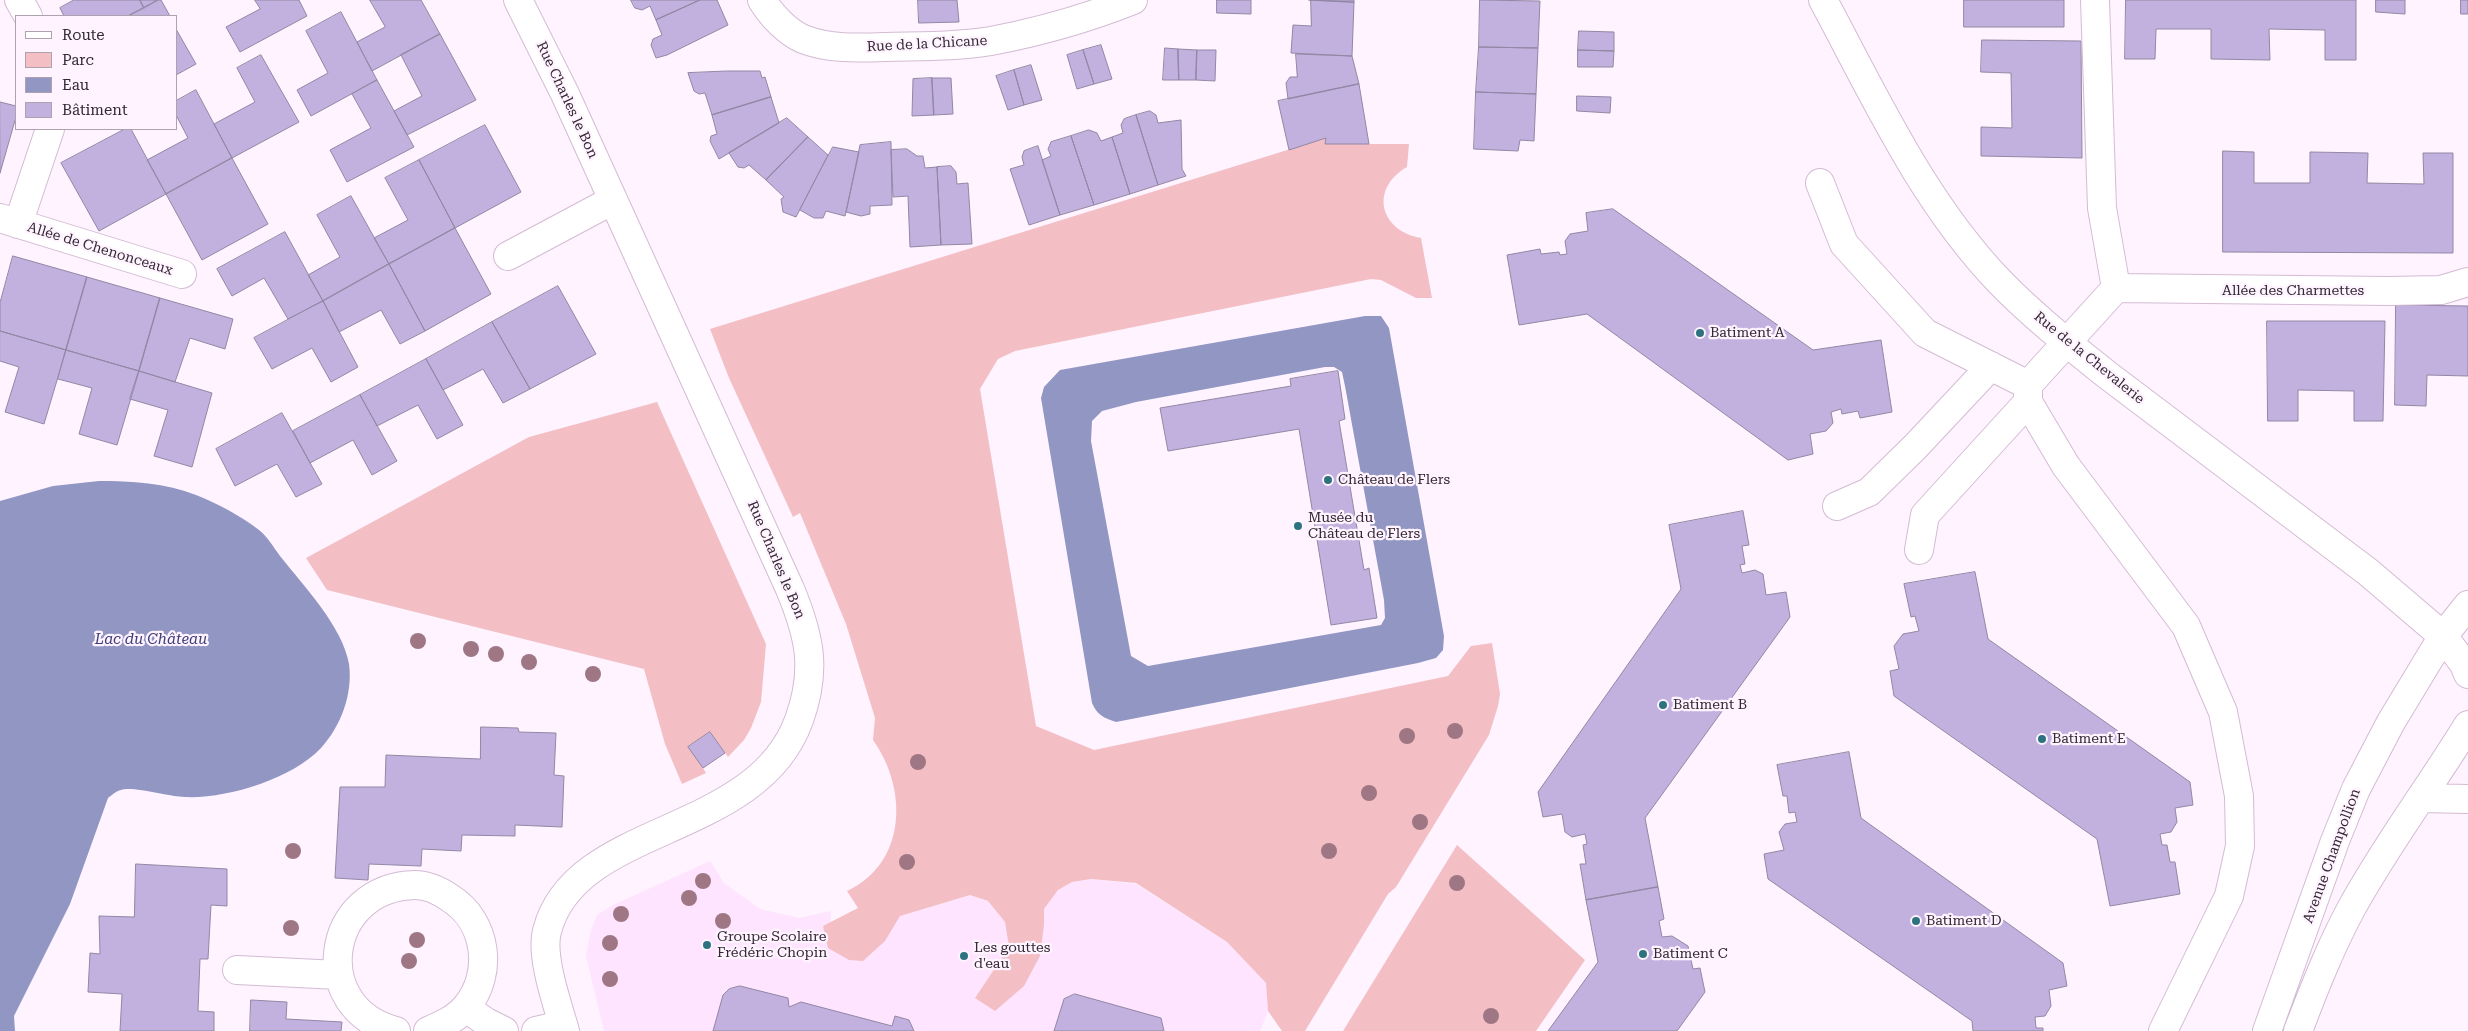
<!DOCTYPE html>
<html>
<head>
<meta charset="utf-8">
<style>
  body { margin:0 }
  #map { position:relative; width:2468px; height:1031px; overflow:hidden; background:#fef3fe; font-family:"Roboto Serif",serif }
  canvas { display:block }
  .legend { position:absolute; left:15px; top:15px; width:162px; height:115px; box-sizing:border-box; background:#fef3fe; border:1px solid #ada2ad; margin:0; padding:6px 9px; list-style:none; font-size:15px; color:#332933 }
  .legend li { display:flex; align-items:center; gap:10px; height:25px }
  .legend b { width:25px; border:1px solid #ada2ad }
</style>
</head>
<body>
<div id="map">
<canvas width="2468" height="1031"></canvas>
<ul class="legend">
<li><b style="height:6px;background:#fff"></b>Route</li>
<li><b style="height:14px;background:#f3bfc4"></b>Parc</li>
<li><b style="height:14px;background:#9196c3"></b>Eau</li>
<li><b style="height:14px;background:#c2b0de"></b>Bâtiment</li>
</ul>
</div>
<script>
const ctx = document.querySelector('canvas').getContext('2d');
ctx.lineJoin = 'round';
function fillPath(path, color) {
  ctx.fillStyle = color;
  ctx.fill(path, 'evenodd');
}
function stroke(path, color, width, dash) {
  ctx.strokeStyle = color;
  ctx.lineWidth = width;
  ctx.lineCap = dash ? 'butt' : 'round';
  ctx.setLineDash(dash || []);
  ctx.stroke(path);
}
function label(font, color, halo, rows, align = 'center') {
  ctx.font = font + ' "Roboto Serif",serif';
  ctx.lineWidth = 4.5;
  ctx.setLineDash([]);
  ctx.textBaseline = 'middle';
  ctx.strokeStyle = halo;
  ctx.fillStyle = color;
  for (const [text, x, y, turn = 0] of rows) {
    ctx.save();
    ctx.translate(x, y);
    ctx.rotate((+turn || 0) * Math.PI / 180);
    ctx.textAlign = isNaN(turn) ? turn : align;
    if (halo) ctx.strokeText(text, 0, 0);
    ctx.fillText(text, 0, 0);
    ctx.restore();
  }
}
fillPath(new Path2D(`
  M 710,861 L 724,883 L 760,909 L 799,918 L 831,911 L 831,922 L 823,926 L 885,941 L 899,916 L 970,895 L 988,901 L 1005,922 L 1009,947 L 975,998 L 1044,925 L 1044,909 L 1058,890 L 1072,882 L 1091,879 L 1136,884 L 1227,942 L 1266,983 L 1268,1011 L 1260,1031 L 604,1031 L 586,956 L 591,930 L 597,915 L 613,905 Z`), '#fee4fe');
fillPath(new Path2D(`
  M 1326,138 L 1326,144 L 1409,144 L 1407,167 C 1369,189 1380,231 1421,238 L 1432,298 L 1416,298 L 1381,280 L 1371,279 L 1015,351 L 998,359 L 980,389 L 1036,726 L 1094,750 L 1448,676 L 1471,646 L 1492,643 L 1500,694 L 1498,706 L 1489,735 L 1396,887 L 1388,894 L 1305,1031 L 1282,1031 L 1268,1011 L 1266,983 L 1227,942 L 1136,883 L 1091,879 L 1072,882 L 1058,890 L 1044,909 L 1044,925 L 1040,956 L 1024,986 L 995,1011 L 975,998 L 1009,947 L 1005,922 L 988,901 L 970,895 L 900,916 L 885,941 L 863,961 L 849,960 L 828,948 L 823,926 L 858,908 L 847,891 C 907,863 908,789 873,740 L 875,718 L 846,624 L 800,513 L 793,517 L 729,378 L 710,329 Z
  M 657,402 L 766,644 L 761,702 L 751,728 L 744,740 L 728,757 L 710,732 L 689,746 L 706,773 L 682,784 L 665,744 L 644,669 L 327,590 L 306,558 L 529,437 Z
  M 1457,845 L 1585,960 L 1536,1031 L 1343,1031 Z`), '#f3bfc4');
fillPath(new Path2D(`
  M 1365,316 L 1381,316 L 1389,328 L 1444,636 L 1443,650 L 1436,658 L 1418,663 L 1116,722 C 1104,718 1097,715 1092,703 L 1041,398 L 1044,387 L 1060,370 ZM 1325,367 L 1334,367 L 1342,372 L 1345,386 L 1384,600 L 1385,618 L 1381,625 L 1148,666 L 1131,656 L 1091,441 L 1092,421 L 1102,411 L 1136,402 Z
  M 99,481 C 131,481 166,483 196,495 C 217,503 241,516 259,530 C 267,536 274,548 280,556 C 303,585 343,627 349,664 C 353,694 341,726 321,748 C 292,779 226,799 185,797 C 170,797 133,786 121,790 C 116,791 112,795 108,798 L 70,904 L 14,1016 L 15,1031 L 0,1031 L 0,501 L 53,486 Z`), '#9196c3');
const building = new Path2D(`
  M 74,0 L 140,0 L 144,8 L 128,16 L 64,16 L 60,8 Z
  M 140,0 L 158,0 L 144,8 Z
  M 158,0 L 161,0 L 170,16 L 128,16 Z
  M 255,0 L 299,0 L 307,16 L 240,52 L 226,27 L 260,9 Z
  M 370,0 L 421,0 L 440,34 L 372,71 L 357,42 L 385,27 Z
  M 631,0 L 700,0 L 656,20 L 650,6 L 642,10 L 635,8 Z
  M 700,0 L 717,0 L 728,25 L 667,55 L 656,58 L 651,45 L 653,39 L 662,35 L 656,20 Z
  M 918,0 L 957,0 L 959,22 L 919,23 Z
  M 1217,0 L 1251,0 L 1251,14 L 1217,13 Z
  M 1309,0 L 1354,0 L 1354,2 Z
  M 1311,0 L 1354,2 L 1352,56 L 1291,53 L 1293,25 L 1311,26 Z
  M 1480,0 L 1540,1 L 1538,48 L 1479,47 Z
  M 1964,0 L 2064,0 L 2064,27 L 1964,27 Z
  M 2126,0 L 2356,0 L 2356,60 L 2325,60 L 2325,30 L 2269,29 L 2270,60 L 2211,59 L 2211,29 L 2156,29 L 2155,59 L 2125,59 Z
  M 2376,0 L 2405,0 L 2405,14 L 2376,12 Z
  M 2461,0 L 2468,0 L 2468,14 L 2461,14 Z
  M 341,12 L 377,80 L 311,116 L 297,90 L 328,73 L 306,31 Z
  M 176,29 L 196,64 L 176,75 Z
  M 1579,31 L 1614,32 L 1614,51 L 1578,50 Z
  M 440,34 L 476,100 L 407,135 L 394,111 L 422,96 L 401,55 Z
  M 1982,40 L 2081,41 L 2082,158 L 1981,156 L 1981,127 L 2012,128 L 2011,73 L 1981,72 Z
  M 1101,45 L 1112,79 L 1094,84 L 1083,50 Z
  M 1479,47 L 1538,48 L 1536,94 L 1476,92 Z
  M 1165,48 L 1178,49 L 1179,80 L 1163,80 Z
  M 1178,49 L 1197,50 L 1196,80 L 1179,80 Z
  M 1083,50 L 1094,84 L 1077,89 L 1067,55 Z
  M 1197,50 L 1216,50 L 1215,81 L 1196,80 Z
  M 1578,50 L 1614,51 L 1613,67 L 1578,67 Z
  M 1296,54 L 1352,56 L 1359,84 L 1288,99 L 1286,83 L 1290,77 L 1297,77 Z
  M 261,55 L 299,122 L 232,158 L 214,124 L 255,102 L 237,68 Z
  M 1031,65 L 1042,100 L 1024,105 L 1014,70 Z
  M 1014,70 L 1024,105 L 1008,110 L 996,76 Z
  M 727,71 L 760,71 L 762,78 L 765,77 L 771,97 L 712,115 L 705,93 L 699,94 L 694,91 L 688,73 Z
  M 932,78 L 934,115 L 912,116 L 913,79 Z
  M 932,78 L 951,78 L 953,114 L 934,115 Z
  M 377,80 L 414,147 L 347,182 L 330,150 L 371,128 L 352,94 Z
  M 1359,84 L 1369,144 L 1325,144 L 1326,138 L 1289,150 L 1278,101 Z
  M 196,90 L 232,158 L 166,194 L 147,160 L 188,138 L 176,115 L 176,101 Z
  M 1476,92 L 1536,94 L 1534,141 L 1520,140 L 1518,151 L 1474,149 Z
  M 1577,96 L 1611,97 L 1610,113 L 1577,111 Z
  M 771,97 L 779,123 L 719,159 L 710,141 L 711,136 L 717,134 L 712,115 Z
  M 0,102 L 16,106 L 16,117 L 0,173 Z
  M 1150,111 L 1156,115 L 1158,123 L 1181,120 L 1182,169 L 1186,176 L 1158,185 L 1136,115 Z
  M 1136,115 L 1158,185 L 1130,194 L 1112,137 L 1123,133 L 1121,125 L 1124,119 Z
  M 787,118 L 808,137 L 766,180 L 749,165 L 744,168 L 738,167 L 729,153 Z
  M 485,125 L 521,192 L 455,228 L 419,160 Z
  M 125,129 L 131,129 L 166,194 L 99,231 L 61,163 Z
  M 1089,130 L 1097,133 L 1101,141 L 1112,137 L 1130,194 L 1094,205 L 1071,136 Z
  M 1071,136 L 1094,205 L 1060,215 L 1042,160 L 1051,156 L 1048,149 L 1051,142 Z
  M 808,137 L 828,155 L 796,217 L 783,212 L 781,199 L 784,197 L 766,180 Z
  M 891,142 L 892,205 L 870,206 L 870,214 L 861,216 L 846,212 L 860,145 Z
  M 1038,146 L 1060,215 L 1029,225 L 1010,169 L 1024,165 L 1022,157 L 1024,151 Z
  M 833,147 L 859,152 L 846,212 L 845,216 L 826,211 L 823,218 L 814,218 L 800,210 Z
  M 907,149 L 917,156 L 923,156 L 925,168 L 937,167 L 941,245 L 910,247 L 908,196 L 893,197 L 891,150 Z
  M 2223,151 L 2254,152 L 2254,183 L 2310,183 L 2310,152 L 2368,153 L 2367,183 L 2424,184 L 2423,153 L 2453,153 L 2453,253 L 2223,252 Z
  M 232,158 L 268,224 L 202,260 L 166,194 Z
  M 419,160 L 455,228 L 389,264 L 374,238 L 408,220 L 385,178 Z
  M 951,166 L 956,172 L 957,184 L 968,183 L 972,244 L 941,245 L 937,167 Z
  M 351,196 L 389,264 L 323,301 L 308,275 L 340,257 L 317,215 Z
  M 1613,209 L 1813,350 L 1881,340 L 1892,412 L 1860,418 L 1858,411 L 1842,414 L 1841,409 L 1831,412 L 1833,423 L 1826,431 L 1810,434 L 1813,454 L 1788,460 L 1587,314 L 1519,325 L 1507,255 L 1540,249 L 1541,254 L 1559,252 L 1560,255 L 1567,254 L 1565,241 L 1570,234 L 1588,231 L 1586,213 Z
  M 455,228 L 491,294 L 425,331 L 389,264 Z
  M 285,232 L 323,301 L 288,319 L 264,278 L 232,296 L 217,269 Z
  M 13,256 L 87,277 L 66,350 L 0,331 L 0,303 Z
  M 389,264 L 425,331 L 400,344 L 381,310 L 339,332 L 323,301 Z
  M 87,277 L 160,298 L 139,371 L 66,350 Z
  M 558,286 L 596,354 L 530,389 L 492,322 Z
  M 160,298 L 233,319 L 225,349 L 190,338 L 175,382 L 139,371 Z
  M 323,301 L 358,367 L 331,382 L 312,348 L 272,369 L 254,338 Z
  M 2396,305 L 2468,306 L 2468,376 L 2427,375 L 2426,406 L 2395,405 Z
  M 2267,321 L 2385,321 L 2383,421 L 2354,421 L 2354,391 L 2298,390 L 2298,421 L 2268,421 Z
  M 492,322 L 530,389 L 503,403 L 483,369 L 443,390 L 426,359 Z
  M 0,331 L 66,350 L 44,424 L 5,412 L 19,367 L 0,361 Z
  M 66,350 L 139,371 L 117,445 L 79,434 L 92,388 L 58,379 Z
  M 426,359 L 463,425 L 437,439 L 418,405 L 377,426 L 360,395 Z
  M 139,371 L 212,393 L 192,467 L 154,456 L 168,410 L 130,399 Z
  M 1338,371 L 1345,419 L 1339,421 L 1364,570 L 1369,568 L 1377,618 L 1331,625 L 1299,429 L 1168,451 L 1160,408 L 1291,386 L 1290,379 Z
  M 360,395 L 397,461 L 372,475 L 353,440 L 310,463 L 293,431 Z
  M 282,413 L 322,484 L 296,497 L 277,464 L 235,486 L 216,449 Z
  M 1743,511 L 1749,545 L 1742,546 L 1745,564 L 1740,565 L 1742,573 L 1755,570 L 1763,574 L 1766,595 L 1786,592 L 1790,617 L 1645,818 L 1658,887 L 1586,900 L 1580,864 L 1586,864 L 1583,845 L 1587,844 L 1585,834 L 1572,837 L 1565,832 L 1562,814 L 1543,817 L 1538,792 L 1681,589 L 1669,525 Z
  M 1975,572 L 1988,639 L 2190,782 L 2193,805 L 2175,808 L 2177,822 L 2171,832 L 2160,834 L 2162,845 L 2167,845 L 2170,862 L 2175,862 L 2180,894 L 2110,906 L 2097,839 L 1894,696 L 1890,671 L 1899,669 L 1894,646 L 1903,634 L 1919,631 L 1915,616 L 1911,617 L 1904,584 Z
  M 481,727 L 518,728 L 519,732 L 556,733 L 554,775 L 564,776 L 562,827 L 515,825 L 515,836 L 462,835 L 461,851 L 422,849 L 421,866 L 369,864 L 368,880 L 335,878 L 340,787 L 385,787 L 386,755 L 480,759 Z
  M 710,732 L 725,753 L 703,768 L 688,747 Z
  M 1849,752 L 1861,818 L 2063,963 L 2067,986 L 2049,990 L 2051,1006 L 2045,1016 L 2035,1017 L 2036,1028 L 2043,1028 L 2043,1031 L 1973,1031 L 1972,1021 L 1768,879 L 1764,854 L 1784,850 L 1779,832 L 1785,824 L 1797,822 L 1795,812 L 1789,813 L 1787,796 L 1783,796 L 1777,765 Z
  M 136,864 L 227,869 L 227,906 L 211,905 L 208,959 L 200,959 L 198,1011 L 214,1012 L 214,1031 L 120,1031 L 122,994 L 88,992 L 90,953 L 100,954 L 99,916 L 134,917 Z
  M 1658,887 L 1664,919 L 1659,921 L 1662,937 L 1672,936 L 1688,946 L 1693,969 L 1700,968 L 1705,992 L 1677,1031 L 1548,1031 L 1598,962 L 1586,900 Z
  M 740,986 L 788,998 L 789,1007 L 801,1002 L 892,1026 L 895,1016 L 909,1020 L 914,1031 L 713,1031 L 723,995 L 729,989 Z
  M 1075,994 L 1161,1018 L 1164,1031 L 1054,1031 L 1064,999 Z
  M 251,1000 L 287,1002 L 286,1019 L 342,1022 L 341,1031 L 250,1031 Z`);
fillPath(building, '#c2b0de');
stroke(building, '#9287a4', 1);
const minor = new Path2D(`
  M 19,0 L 28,16
  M 518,0 L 565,94 L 790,589 C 810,637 817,670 799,720 C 756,839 575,822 547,931 C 540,956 558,1006 565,1031
  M 762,0 C 771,15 787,32 803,39 C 828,49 858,48 885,47 C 920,46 956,47 991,41 C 1038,32 1088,18 1133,0
  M 1823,0 C 1875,97 1923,202 2000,282 C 2033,316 2070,345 2106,374 L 2368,572 L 2443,636 L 2464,664 L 2468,674
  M 1820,183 L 1844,244 L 1925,333 L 2028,385 L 2028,402 L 2066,466 L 2186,626 L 2223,712 L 2239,796 L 2240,846 L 2229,896 L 2163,1031
  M 0,218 L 182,274
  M 18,224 L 50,129
  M 508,256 L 613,200
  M 2116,288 L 2389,291 L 2441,290 L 2468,282
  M 2028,385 L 2116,288 L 2102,208 L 2095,0
  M 1837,506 L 1869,492 L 1915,447 L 1991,366
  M 1919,550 L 1925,515 L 2028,402
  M 2421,798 L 2468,799
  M 237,970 L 338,975
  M 466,1008 L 486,1022 L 504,1031
  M 396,1031 C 308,1009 324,887 415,885 C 427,885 440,891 450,898 C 487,921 494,974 466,1007 C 456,1019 442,1025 428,1031
  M 536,1031 L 563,1025
  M 2267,1031 L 2335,841 L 2356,789 L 2391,722 L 2443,636 L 2468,605
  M 2298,1031 C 2314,989 2330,948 2351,909 C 2386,845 2430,787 2468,725`);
stroke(minor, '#d4bbd4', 30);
stroke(minor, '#fff', 28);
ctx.fillStyle = '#9f7683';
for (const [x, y] of [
  [418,641],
  [471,649],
  [496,654],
  [529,662],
  [593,674],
  [1455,731],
  [1407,736],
  [918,762],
  [1369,793],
  [1420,822],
  [293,851],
  [1329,851],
  [907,862],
  [703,881],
  [1457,883],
  [689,898],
  [621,914],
  [723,921],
  [291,928],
  [417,940],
  [610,943],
  [409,961],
  [610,979],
  [1491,1016]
]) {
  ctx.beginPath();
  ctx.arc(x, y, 8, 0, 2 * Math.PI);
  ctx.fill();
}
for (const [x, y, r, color] of [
  [1700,333,5,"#2c737f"],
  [1328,480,5,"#2c737f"],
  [1298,526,5,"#2c737f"],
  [1663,705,5,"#2c737f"],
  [2042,739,5,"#2c737f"],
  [1916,921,5,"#2c737f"],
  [707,945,5,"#2c737f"],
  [1643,954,5,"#2c737f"],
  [964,956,5,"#2c737f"]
]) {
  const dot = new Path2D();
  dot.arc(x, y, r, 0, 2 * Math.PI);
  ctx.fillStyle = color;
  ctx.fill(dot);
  stroke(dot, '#fef3fe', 2);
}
label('14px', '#332933', '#fef3fe', [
  ["Rue de la Chicane",927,44,-3],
  ["Rue Charles le Bon",567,100,65],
  ["Allée de Chenonceaux",100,249,17],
  ["Allée des Charmettes",2293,291],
  ["Rue de la Chevalerie",2089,358,39],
  ["Rue Charles le Bon",776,560,67],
  ["Avenue Champollion",2332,856,-70]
]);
label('14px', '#332933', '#fef3fe', [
  ["Batiment A",1710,333],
  ["Château de Flers",1338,480],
  ["Musée du",1308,518],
  ["Château de Flers",1308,534],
  ["Batiment B",1673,705],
  ["Batiment E",2052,739],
  ["Batiment D",1926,921],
  ["Groupe Scolaire",717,937],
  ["Frédéric Chopin",717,953],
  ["Les gouttes",974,948],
  ["d'eau",974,964],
  ["Batiment C",1653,954]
], 'left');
label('italic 15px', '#3c3e78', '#fef3fe', [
  ["Lac du Château",151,640]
]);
</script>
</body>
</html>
